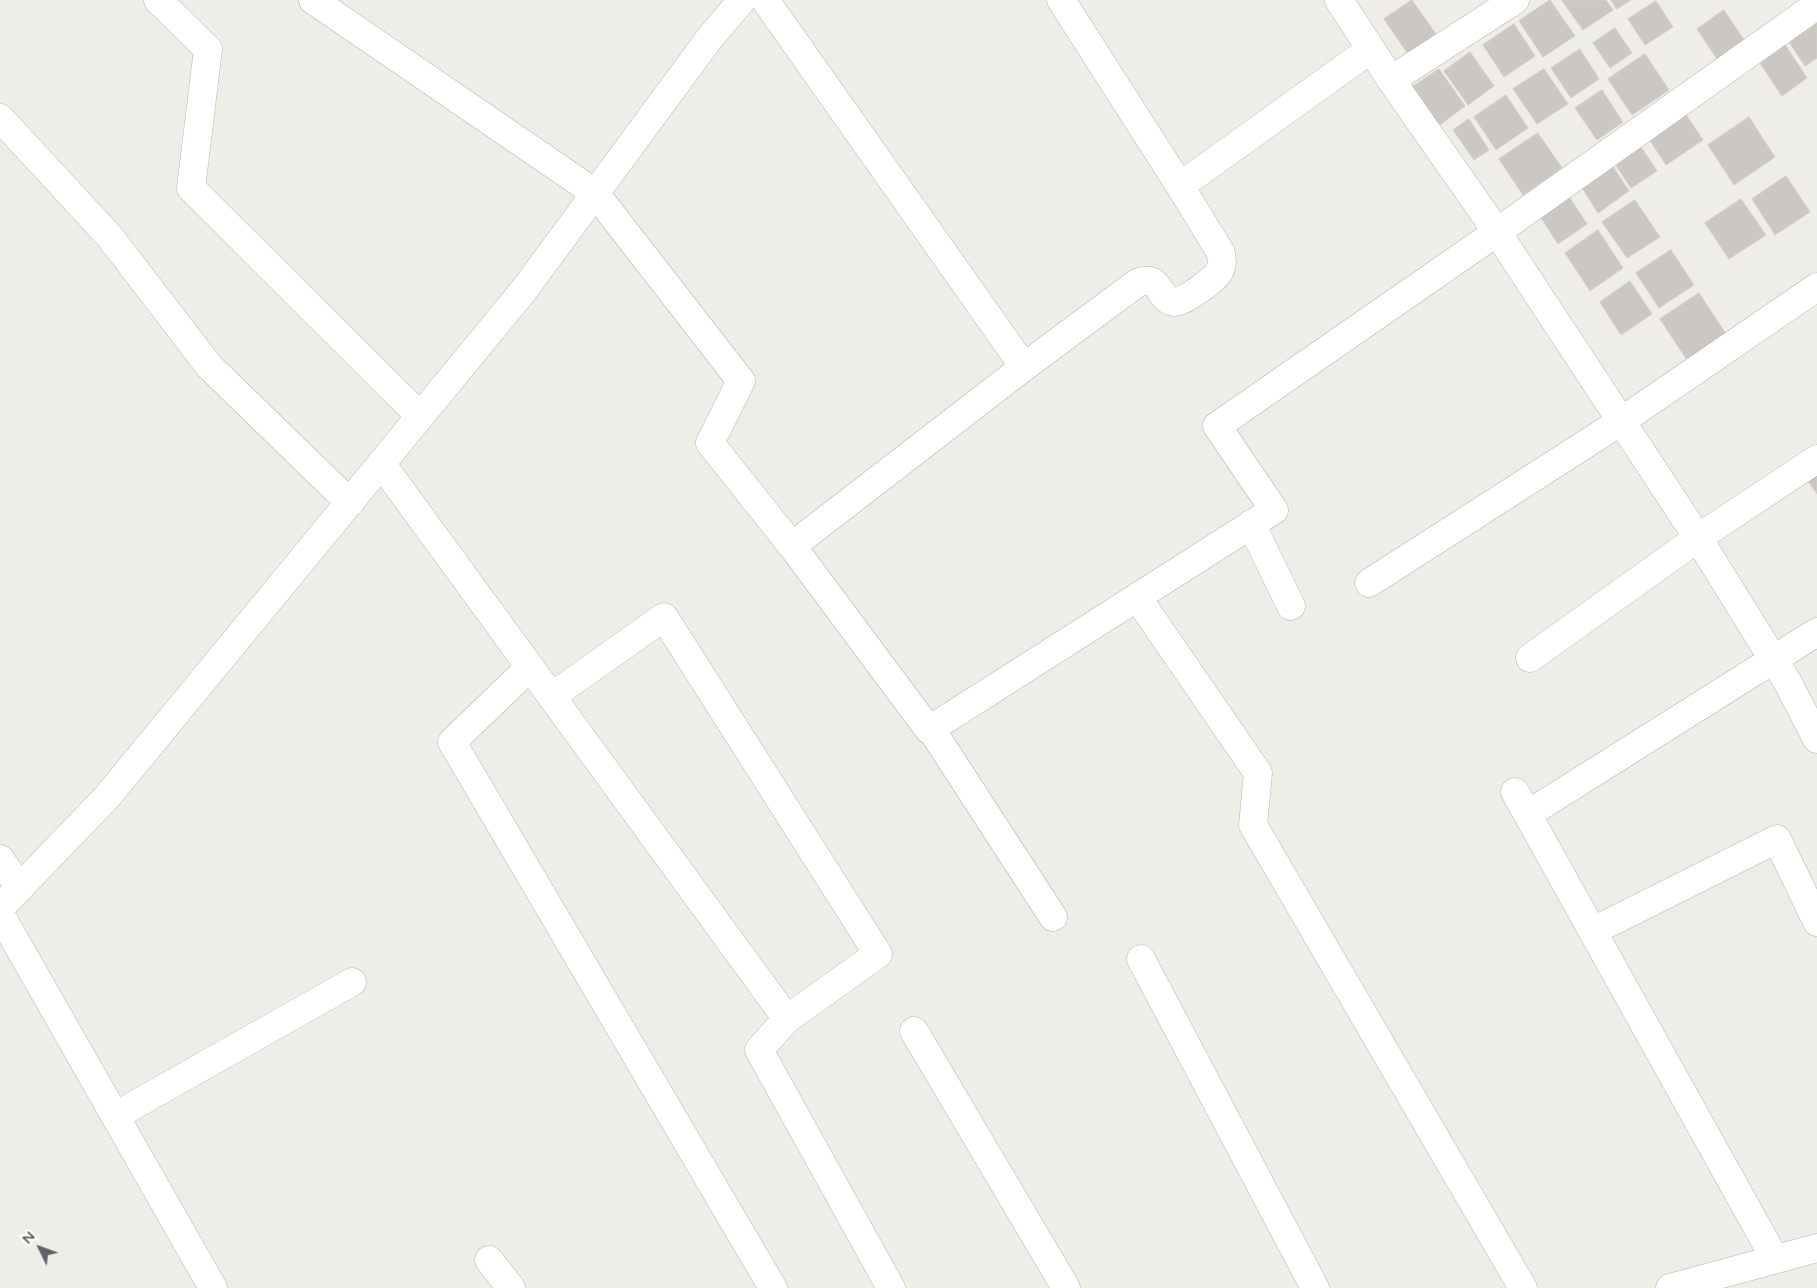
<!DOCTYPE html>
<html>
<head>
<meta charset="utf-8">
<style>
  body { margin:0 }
  #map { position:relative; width:1817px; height:1288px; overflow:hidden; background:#efede7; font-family:"Varela Round",sans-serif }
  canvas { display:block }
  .north { position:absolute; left:15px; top:1223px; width:50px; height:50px; -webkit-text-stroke:4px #fff; paint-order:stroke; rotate:312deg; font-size:14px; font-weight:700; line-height:20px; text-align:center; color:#5f6366 }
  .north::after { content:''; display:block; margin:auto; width:18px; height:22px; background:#5f6366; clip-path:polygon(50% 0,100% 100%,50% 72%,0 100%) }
</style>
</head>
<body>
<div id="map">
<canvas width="1817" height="1288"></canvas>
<div class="north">N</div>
</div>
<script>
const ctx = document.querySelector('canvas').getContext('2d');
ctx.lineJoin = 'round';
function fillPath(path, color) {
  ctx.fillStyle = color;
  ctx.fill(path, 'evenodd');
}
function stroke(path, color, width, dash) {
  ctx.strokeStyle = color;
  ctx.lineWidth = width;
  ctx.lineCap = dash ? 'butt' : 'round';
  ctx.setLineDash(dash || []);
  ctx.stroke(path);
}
const building = new Path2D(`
  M 1412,0 L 1438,37 L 1410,57 L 1384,19 Z
  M 1550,0 L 1575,36 L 1543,57 L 1519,21 Z
  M 1562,0 L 1606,0 L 1613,10 L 1583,30 Z
  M 1611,0 L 1631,0 L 1617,9 Z
  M 1656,1 L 1673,27 L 1645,45 L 1628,19 Z
  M 1724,10 L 1746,43 L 1719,62 L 1697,29 Z
  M 1817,23 L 1817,58 L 1805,66 L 1789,42 Z
  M 1514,24 L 1535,56 L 1504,77 L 1483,45 Z
  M 1615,28 L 1632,53 L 1610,68 L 1593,43 Z
  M 1782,40 L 1807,78 L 1782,96 L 1756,57 Z
  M 1580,49 L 1599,79 L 1571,98 L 1551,68 Z
  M 1470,52 L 1494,86 L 1468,105 L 1444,71 Z
  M 1645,54 L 1669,90 L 1632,115 L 1608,79 Z
  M 1439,69 L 1465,106 L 1433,130 L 1406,91 Z
  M 1544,69 L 1568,104 L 1537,124 L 1513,89 Z
  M 1602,90 L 1623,122 L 1597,140 L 1575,108 Z
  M 1506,95 L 1528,128 L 1496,150 L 1474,117 Z
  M 1682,109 L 1703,140 L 1666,165 L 1645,133 Z
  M 1749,117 L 1775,157 L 1734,185 L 1708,145 Z
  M 1469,119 L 1489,150 L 1474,160 L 1453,130 Z
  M 1538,133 L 1562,168 L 1523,195 L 1499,159 Z
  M 1639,144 L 1657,171 L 1631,188 L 1613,161 Z
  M 1610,162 L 1629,191 L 1598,213 L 1579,183 Z
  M 1786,176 L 1810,212 L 1775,235 L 1752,199 Z
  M 1566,192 L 1587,224 L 1558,244 L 1537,211 Z
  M 1741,199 L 1766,235 L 1729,259 L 1705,223 Z
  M 1635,200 L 1660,237 L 1627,258 L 1602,222 Z
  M 1598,230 L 1623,268 L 1590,291 L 1565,253 Z
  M 1671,250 L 1694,285 L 1659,308 L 1636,273 Z
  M 1630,281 L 1652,314 L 1621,335 L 1600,302 Z
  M 1699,293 L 1728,337 L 1689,363 L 1660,319 Z
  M 1817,466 L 1817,494 L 1804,475 Z`);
fillPath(building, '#cbc8c4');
stroke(building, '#d4cec6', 1);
const minor = new Path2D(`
  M 158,0 L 208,49 L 191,188 L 420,416
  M 313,0 L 595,193 L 741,381 L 710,443 L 792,546 L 1024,367 L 765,0
  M 1061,0 L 1180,186 L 1371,49
  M 1339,0 L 1391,80 L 1497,232 L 1698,538 L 1788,683 L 1817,739
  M 1391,80 L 1515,0
  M 0,118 L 110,237 L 209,366 L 350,503
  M 1024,367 L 1137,283 C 1161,272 1157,299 1174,302 C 1183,303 1214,280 1219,272 C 1223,265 1222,260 1221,253 L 1180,186
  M 381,463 L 787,1019 L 759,1050 L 891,1288
  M 1251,524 L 1291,606
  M 792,546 L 929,730 L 1274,510 L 1217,426 L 1497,232 L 1817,5
  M 1369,583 L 1620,422 L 1817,287
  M 1137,597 L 1258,773 L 1253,825 L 1523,1288
  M 1530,658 L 1698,538 L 1817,459
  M 530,667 L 452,742 L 773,1288
  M 552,696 L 664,617 L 878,954 L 787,1019
  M 931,729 L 1053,917
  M 1515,792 L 1775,1259
  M 1528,814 L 1817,632
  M 0,859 L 20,888
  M 0,908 L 107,797 L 524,290 L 709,39 L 742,0
  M 0,914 L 213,1288
  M 1593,931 L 1777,839 L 1817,922
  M 1141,959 L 1315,1288
  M 914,1031 L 1066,1288
  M 115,1116 L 352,982
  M 489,1260 L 511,1288
  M 1670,1288 L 1817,1248`);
stroke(minor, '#b2b5b8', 29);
stroke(minor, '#fff', 28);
</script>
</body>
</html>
